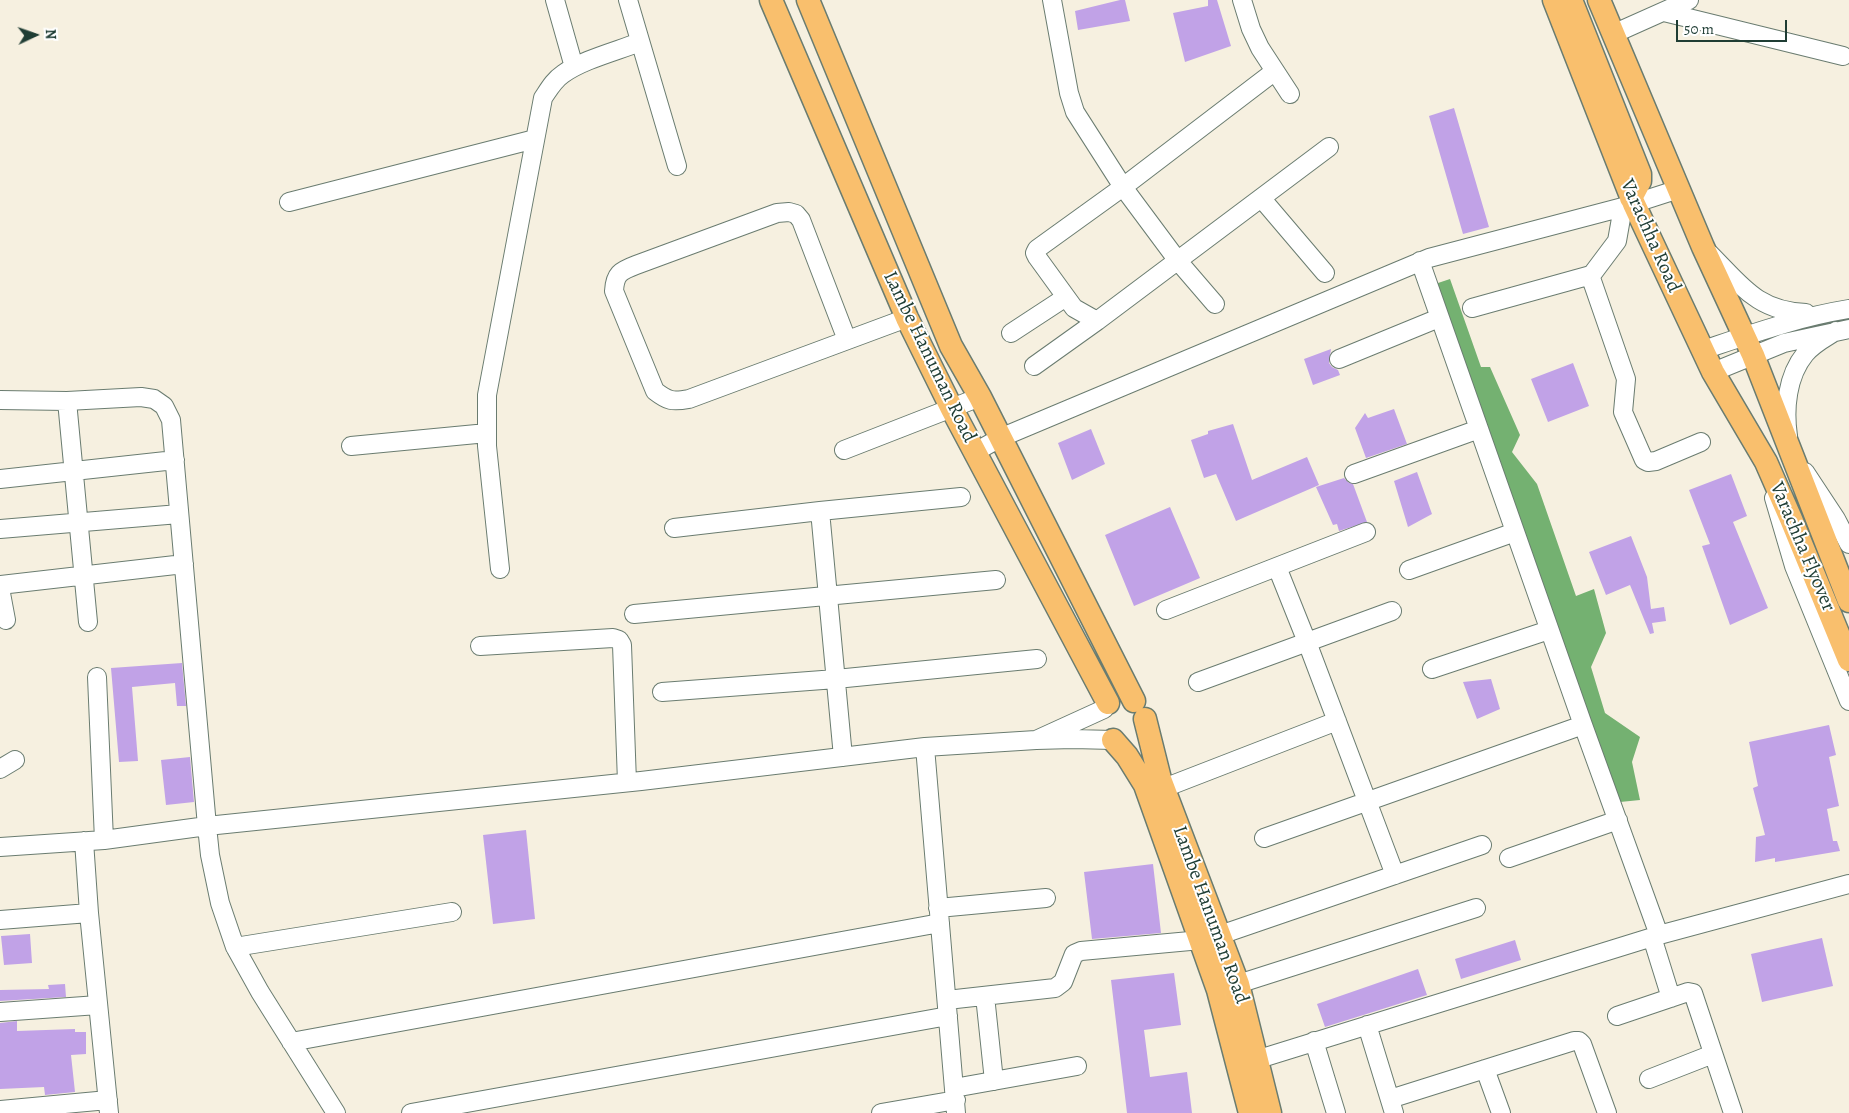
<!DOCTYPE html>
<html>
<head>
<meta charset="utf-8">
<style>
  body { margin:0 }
  #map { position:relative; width:1849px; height:1113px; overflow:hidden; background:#f6f0e0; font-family:Alegreya,serif }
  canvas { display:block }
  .north { position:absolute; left:10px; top:10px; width:50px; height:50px; -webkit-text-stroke:4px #fff; paint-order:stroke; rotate:87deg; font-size:14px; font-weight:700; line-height:20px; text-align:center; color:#1f3d34 }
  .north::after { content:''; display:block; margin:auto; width:18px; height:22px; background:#1f3d34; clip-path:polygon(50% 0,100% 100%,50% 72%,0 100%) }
  .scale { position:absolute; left:1676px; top:20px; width:111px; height:22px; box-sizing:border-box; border:2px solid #1f3d34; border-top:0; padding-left:6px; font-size:15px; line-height:18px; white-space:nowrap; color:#1f3d34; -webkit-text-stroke:4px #fff; paint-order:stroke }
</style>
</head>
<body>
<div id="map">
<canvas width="1849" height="1113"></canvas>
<div class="north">N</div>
<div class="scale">50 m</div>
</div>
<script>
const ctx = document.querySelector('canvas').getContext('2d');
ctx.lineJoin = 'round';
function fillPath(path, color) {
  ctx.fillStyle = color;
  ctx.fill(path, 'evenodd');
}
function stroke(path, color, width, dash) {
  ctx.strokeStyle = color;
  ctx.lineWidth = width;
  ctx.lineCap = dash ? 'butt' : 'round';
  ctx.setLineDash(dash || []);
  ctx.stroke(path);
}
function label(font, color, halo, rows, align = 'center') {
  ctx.font = font + ' Alegreya,serif';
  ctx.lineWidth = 4;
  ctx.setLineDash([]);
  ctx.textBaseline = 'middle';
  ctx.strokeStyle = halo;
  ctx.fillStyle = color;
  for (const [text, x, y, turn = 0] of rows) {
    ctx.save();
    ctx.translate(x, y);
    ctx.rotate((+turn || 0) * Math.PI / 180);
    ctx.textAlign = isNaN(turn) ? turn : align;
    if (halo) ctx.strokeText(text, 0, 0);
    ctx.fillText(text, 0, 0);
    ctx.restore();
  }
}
fillPath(new Path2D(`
  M 1450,279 L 1481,367 L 1490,367 L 1520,435 L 1512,452 L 1537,484 L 1576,596 L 1594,589 L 1606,633 L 1591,667 L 1605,713 L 1640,737 L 1632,762 L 1640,800 L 1620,802 L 1555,626 L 1435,284 Z`), '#74b171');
fillPath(new Path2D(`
  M 1120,0 L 1125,0 L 1130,21 L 1078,30 L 1075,11 Z
  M 1208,0 L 1217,0 L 1231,46 L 1185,62 L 1173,13 L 1208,6 Z
  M 1454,108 L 1489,227 L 1463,234 L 1429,116 Z
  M 1331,349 L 1329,363 L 1332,367 L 1338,370 L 1340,375 L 1313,385 L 1304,359 Z
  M 1573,363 L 1589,406 L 1548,422 L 1531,379 Z
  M 1394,409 L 1407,444 L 1366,458 L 1355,428 L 1365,413 L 1368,418 Z
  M 1233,424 L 1252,480 L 1307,457 L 1319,485 L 1236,521 L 1216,474 L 1204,478 L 1191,440 L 1208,434 L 1208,431 Z
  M 1091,429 L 1105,464 L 1072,480 L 1058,443 Z
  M 1417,472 L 1432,514 L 1408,527 L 1394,481 Z
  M 1731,474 L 1747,516 L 1733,522 L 1768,608 L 1730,625 L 1702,546 L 1710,544 L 1689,490 Z
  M 1344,478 L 1348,482 L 1353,484 L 1367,522 L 1339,531 L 1337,524 L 1333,525 L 1316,487 Z
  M 1170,507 L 1200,578 L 1134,606 L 1105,535 Z
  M 1631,536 L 1647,577 L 1651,609 L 1664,607 L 1666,621 L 1652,623 L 1654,633 L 1650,634 L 1630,585 L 1606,595 L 1589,552 Z
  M 182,663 L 186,706 L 177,706 L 175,683 L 132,687 L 138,761 L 119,762 L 111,668 Z
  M 1491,679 L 1500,709 L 1477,719 L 1463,682 Z
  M 1829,725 L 1836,755 L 1829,757 L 1839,806 L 1827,809 L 1833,841 L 1837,841 L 1840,851 L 1775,862 L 1775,858 L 1755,862 L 1756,837 L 1765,835 L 1753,788 L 1758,786 L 1749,742 Z
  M 190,757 L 194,802 L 166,805 L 161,760 Z
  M 526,830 L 535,919 L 493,924 L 483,835 Z
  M 1153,864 L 1161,933 L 1092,939 L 1084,872 Z
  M 30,934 L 32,963 L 4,965 L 1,936 Z
  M 1822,938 L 1833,986 L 1762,1002 L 1751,954 Z
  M 1515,940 L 1521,960 L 1461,979 L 1455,959 Z
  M 1418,969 L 1427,995 L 1325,1027 L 1317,1004 Z
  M 1174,973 L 1181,1025 L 1144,1030 L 1150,1077 L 1187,1072 L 1192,1113 L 1127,1113 L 1111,980 Z
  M 65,984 L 66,997 L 0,1001 L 0,990 L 49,989 L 48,985 Z
  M 17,1021 L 17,1031 L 75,1029 L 75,1032 L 86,1032 L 86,1054 L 71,1055 L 75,1092 L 45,1095 L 44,1087 L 0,1089 L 0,1023 Z`), '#c1a2e7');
const minor = new Path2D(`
  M 555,0 L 574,67
  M 628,0 L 677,166
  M 1052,0 L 1069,93 L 1075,112 L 1123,187 L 1178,261 L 1215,304
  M 1242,0 L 1251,29 L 1260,48 L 1290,94
  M 1664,12 L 1843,56
  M 1613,34 L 1689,0
  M 1262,199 L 1325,273
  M 289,202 L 535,139
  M 1623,207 L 1617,241 L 1593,273 L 1591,278 L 1626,379 L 1623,412 L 1644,460 L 1648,462 L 1656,461 L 1701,442
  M 1710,254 C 1742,286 1757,311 1806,313
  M 1420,261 L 1583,725 L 1659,935
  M 1472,308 L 1591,275
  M 1097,321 L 1074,308 L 1037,257 L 1035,253 L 1037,249 L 1123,187 L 1275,71
  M 1011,333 L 1066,297
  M 847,340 L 801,220 L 796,214 L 789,212 L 777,213 L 636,265 C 620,271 615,274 614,291 L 655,391 C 668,401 672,402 689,399 L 907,318
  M 1703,350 C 1751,334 1799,317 1849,309
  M 1339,359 L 1439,318
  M 1034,366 L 1097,321 L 1329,147
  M 1713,372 L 1784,343 L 1849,329
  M 0,400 L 67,401 L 141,397 L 154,399 L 164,406 L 171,420 L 207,826 L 210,855 L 220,903 L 235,947 L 260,992 L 336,1113
  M 67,401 L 88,622
  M 1788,436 C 1784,409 1787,376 1805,354 C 1813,344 1825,338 1836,331
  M 351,446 L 487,433
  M 844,450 L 980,397
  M 975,452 L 1000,438 L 1429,258 L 1623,207 L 1679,189
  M 1805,472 L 1836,519 L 1849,544
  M 1354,474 L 1479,429
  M 0,479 L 175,460
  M 1774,498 L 1794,566 L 1849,701
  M 820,511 L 843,757
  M 674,528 L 820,511 L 961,497
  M 0,529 L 179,514
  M 1277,567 L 1307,642 L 1395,875
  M 500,569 L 487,446 L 487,395 L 543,98 C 549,89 554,80 563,74 C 582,60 617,51 640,42
  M 1409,570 L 1515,532
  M 0,585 L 184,564
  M 0,588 L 6,620
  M 1166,610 L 1366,532
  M 634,614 L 996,580
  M 480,646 L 613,638 L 619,640 L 622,645 L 627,782
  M 1432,669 L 1549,630
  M 97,677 L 104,840
  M 1198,682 L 1392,611
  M 662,692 L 836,679 L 1037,659
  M 1104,709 L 1036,740 L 1073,739 L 1113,740
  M 925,747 L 956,1113
  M 0,769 L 15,760
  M 1164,788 L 1337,721
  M 1264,838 L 1583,725
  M 84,841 L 89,913 L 109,1113
  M 0,847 L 104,840 L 207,826 L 641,781 L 925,747 L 1036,740
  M 1509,858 L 1618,820
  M 938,908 L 1046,898
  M 0,920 L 89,913
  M 1220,935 L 1482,845
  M 1652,937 L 1671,998
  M 235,947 L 452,912
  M 1238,984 L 1476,908
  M 985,996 L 994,1081
  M 947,1000 L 1055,988 L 1063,982 L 1074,954 L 1081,951 L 1201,940
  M 0,1012 L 98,1005
  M 1617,1016 L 1688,992 L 1693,993 L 1733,1113
  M 1367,1025 L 1394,1113
  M 1314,1041 L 1336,1113
  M 291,1042 L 940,923
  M 1246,1063 L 1659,935 L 1849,884
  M 1485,1069 L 1501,1113
  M 1649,1079 L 1713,1054
  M 954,1088 L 1077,1066
  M 1390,1099 L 1574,1041 L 1579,1041 L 1582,1044 L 1607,1113
  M 0,1110 L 108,1100
  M 411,1113 L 948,1016
  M 881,1113 L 956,1100`);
const major = new Path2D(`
  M 771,0 L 907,318 L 952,409 L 1108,703
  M 808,0 L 951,346 L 980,397 L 1134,701
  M 1554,0 L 1634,204 L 1713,372 L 1766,462 L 1791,519 L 1849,660
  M 1571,0 L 1640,174 L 1640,181 L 1631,198
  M 1599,0 L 1703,247 L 1753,355 L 1849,601
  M 1145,719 L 1160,779 L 1238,984 L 1270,1113
  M 1113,740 L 1127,756 L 1145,785 L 1218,990 L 1250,1113`);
stroke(minor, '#6a7c70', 20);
stroke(major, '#6a7c70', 25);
stroke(minor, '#fff', 18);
stroke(major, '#f9bf6d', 22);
label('20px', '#1f3d34', '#fff', [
  ["Varachha Road",1650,236,66],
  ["Lambe Hanuman Road",929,357,64],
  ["Varachha Flyover",1802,547,67],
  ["Lambe Hanuman Road",1210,915,70]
]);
</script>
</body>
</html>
